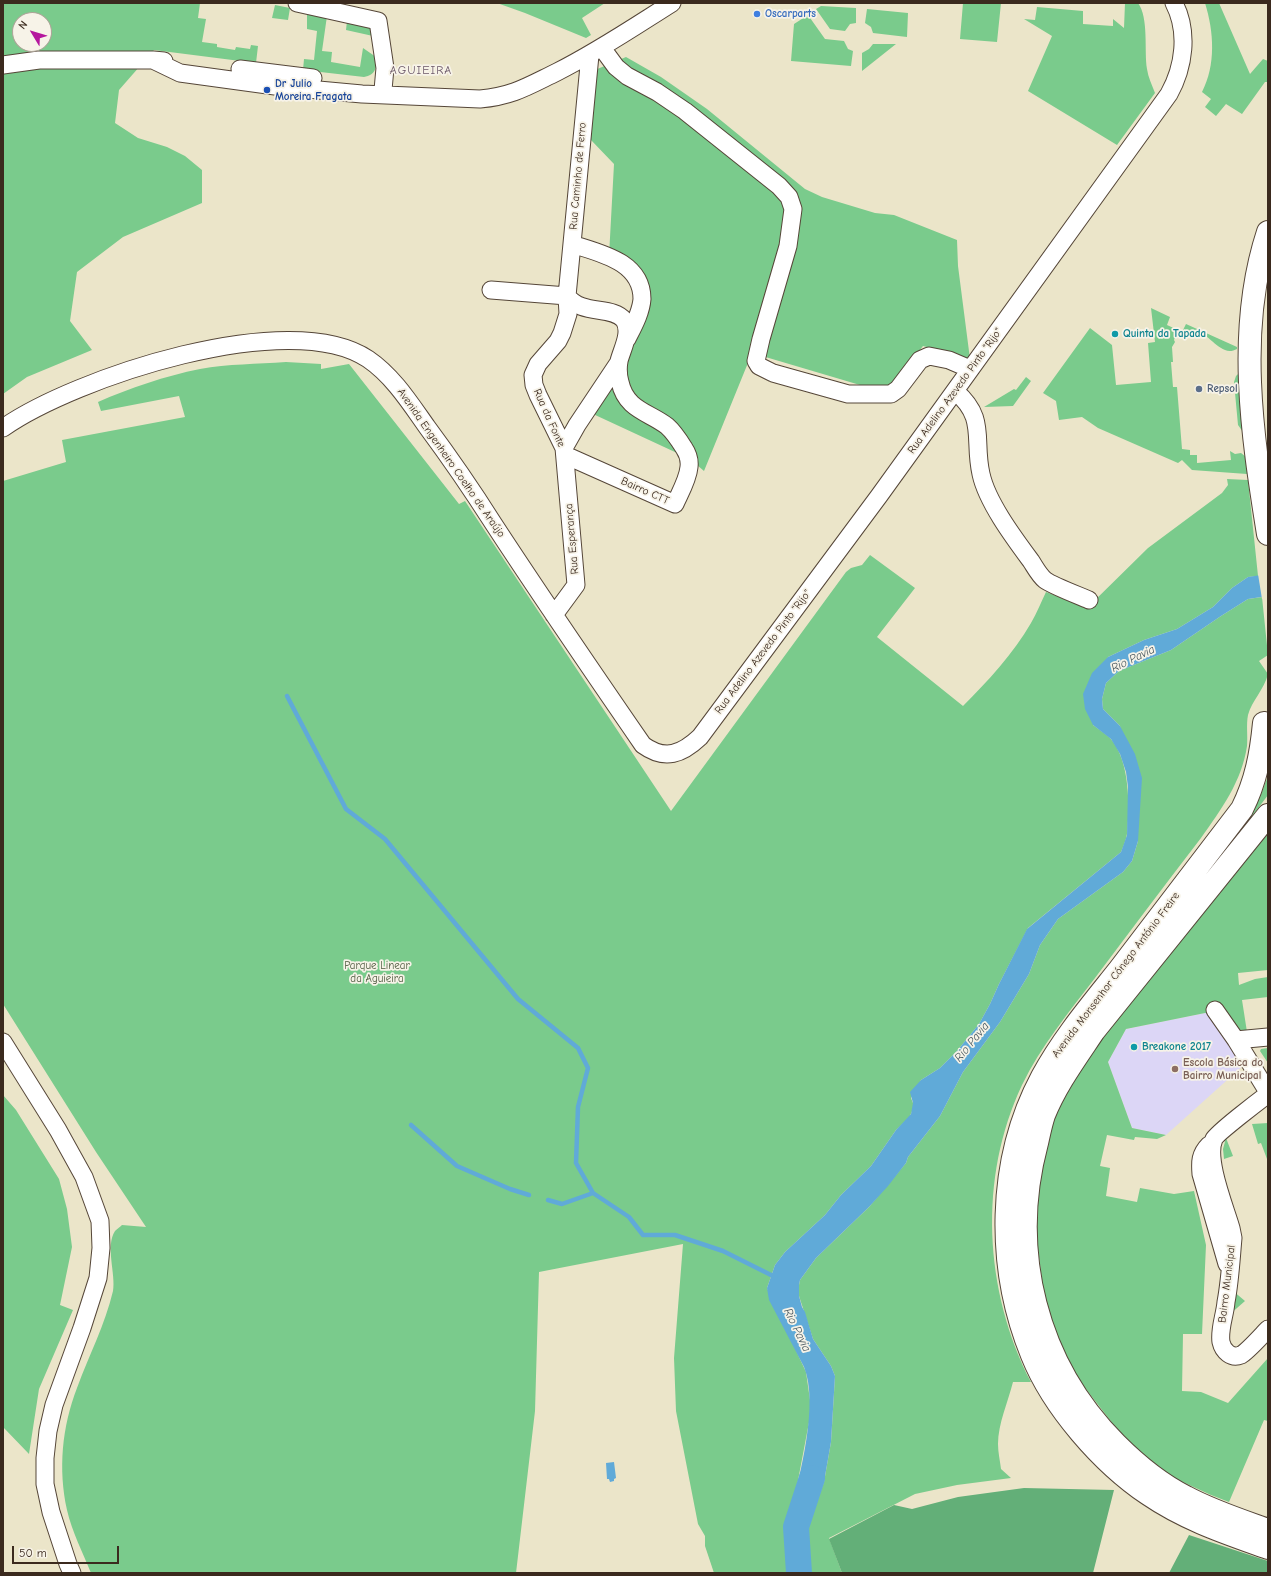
<!DOCTYPE html>
<html>
<head>
<meta charset="utf-8">
<style>
  body { margin:0 }
  #map { position:relative; width:1271px; height:1576px; overflow:hidden; background:#ebe5c9; font-family:"Comic Neue",sans-serif }
  canvas { display:block }
  .frame { position:absolute; inset:0; border:4px solid #3b2a1e; pointer-events:none }
  .north { position:absolute; left:12px; top:12px; width:40px; height:40px; box-sizing:border-box; background:#f7f3e8; border:1px solid #aca397; border-radius:50%; rotate:308deg; font-size:11px; font-weight:700; line-height:16px; text-align:center; color:#3b2a1e }
  .north::after { content:''; display:block; margin:auto; width:14px; height:18px; background:#b5179e; clip-path:polygon(50% 0,100% 100%,50% 72%,0 100%) }
  .scale { position:absolute; left:12px; top:1546px; width:107px; height:18px; box-sizing:border-box; border:2px solid #3b2a1e; border-top:0; padding-left:5px; font-size:12px; line-height:14px; white-space:nowrap; color:#3b2a1e; -webkit-text-stroke:3px #f7f3e8; paint-order:stroke }
</style>
</head>
<body>
<div id="map">
<canvas width="1271" height="1576"></canvas>
<div class="frame"></div>
<div class="north">N</div>
<div class="scale">50 m</div>
</div>
<script>
const ctx = document.querySelector('canvas').getContext('2d');
ctx.lineJoin = 'round';
function fillPath(path, color) {
  ctx.fillStyle = color;
  ctx.fill(path, 'evenodd');
}
function stroke(path, color, width, dash) {
  ctx.strokeStyle = color;
  ctx.lineWidth = width;
  ctx.lineCap = dash ? 'butt' : 'round';
  ctx.setLineDash(dash || []);
  ctx.stroke(path);
}
function label(font, color, halo, rows, align = 'center') {
  ctx.font = font + ' "Comic Neue",sans-serif';
  ctx.lineWidth = 3.5;
  ctx.setLineDash([]);
  ctx.textBaseline = 'middle';
  ctx.strokeStyle = halo;
  ctx.fillStyle = color;
  for (const [text, x, y, turn = 0] of rows) {
    ctx.save();
    ctx.translate(x, y);
    ctx.rotate((+turn || 0) * Math.PI / 180);
    ctx.textAlign = isNaN(turn) ? turn : align;
    if (halo) ctx.strokeText(text, 0, 0);
    ctx.fillText(text, 0, 0);
    ctx.restore();
  }
}
fillPath(new Path2D(`
  M 1210,1012 L 1245,1064 L 1166,1135 L 1132,1128 L 1108,1062 L 1126,1029 Z`), '#dcd6f6');
fillPath(new Path2D(`
  M 3,3 L 200,3 L 198,18 L 206,19 L 202,42 L 217,44 L 217,47 L 235,50 L 236,47 L 250,49 L 251,45 L 258,46 L 256,63 L 154,50 L 119,90 L 115,123 L 138,138 L 167,147 L 185,156 L 202,170 L 202,203 L 123,237 L 77,272 L 70,321 L 92,350 L 27,377 L 3,394 ZM 20,20 L 44,20 L 44,44 L 20,44 Z
  M 497,3 L 605,3 L 582,18 L 591,35 L 586,38 L 525,13 Z
  M 963,3 L 1001,3 L 997,42 L 960,39 Z
  M 1125,3 L 1138,3 C 1149,18 1144,50 1147,69 C 1148,77 1152,85 1155,93 L 1117,145 L 1028,91 L 1052,36 L 1024,19 L 1035,20 L 1037,7 L 1083,11 L 1083,24 L 1113,26 L 1113,19 L 1124,28 Z
  M 1205,3 L 1219,3 L 1250,74 L 1263,59 L 1268,61 L 1268,82 L 1265,82 L 1242,114 L 1226,104 L 1216,116 L 1205,107 L 1211,99 L 1202,92 C 1216,65 1214,32 1205,3 Z
  M 275,5 L 290,8 L 288,20 L 272,18 Z
  M 821,6 L 856,8 L 856,23 L 850,24 L 845,31 L 830,29 L 816,9 Z
  M 867,9 L 908,13 L 907,37 L 873,33 L 871,27 L 865,23 Z
  M 307,12 L 327,16 L 322,51 L 332,52 L 331,62 L 360,67 L 363,48 L 376,57 C 377,67 376,75 364,77 L 303,70 L 304,59 L 314,60 L 317,31 L 307,29 Z
  M 808,15 L 825,39 L 844,41 L 848,49 L 853,51 L 851,66 L 791,61 L 794,24 Z
  M 347,21 L 370,26 L 373,36 L 346,30 Z
  M 873,44 L 896,44 L 862,71 L 862,53 L 869,49 Z
  M 626,57 L 661,77 L 707,109 L 805,189 L 822,197 L 875,213 L 894,215 L 957,240 L 958,266 L 970,359 L 923,346 L 887,393 L 752,353 L 704,471 L 690,459 L 593,414 L 640,290 L 609,256 L 614,164 L 591,140 L 590,118 L 595,70 Z
  M 1151,308 L 1170,317 L 1167,325 L 1178,330 L 1174,340 L 1175,342 L 1172,347 L 1173,362 L 1171,362 L 1173,387 L 1177,387 L 1182,449 L 1190,450 L 1190,455 L 1197,455 L 1197,463 L 1231,460 L 1230,451 L 1235,454 L 1241,453 L 1246,457 L 1247,474 L 1192,470 L 1182,460 L 1178,463 L 1098,428 L 1082,417 L 1059,420 L 1056,401 L 1043,393 L 1090,328 L 1112,345 L 1116,385 L 1151,382 L 1148,343 L 1155,342 Z
  M 1186,324 L 1237,347 L 1237,349 C 1233,351 1229,352 1225,350 C 1209,344 1199,318 1179,338 Z
  M 286,362 L 321,364 L 321,369 L 349,364 L 459,504 L 465,501 L 671,811 L 846,572 L 851,568 L 862,565 L 870,555 L 915,588 L 877,637 L 963,706 C 988,681 1013,654 1031,623 C 1037,613 1041,602 1046,592 L 1087,608 L 1148,548 L 1222,493 L 1228,485 L 1227,479 L 1248,480 L 1258,576 L 1248,577 L 1232,588 L 1213,607 L 1177,629 L 1144,640 L 1108,657 L 1093,725 C 1098,729 1105,733 1110,738 C 1130,759 1130,808 1127,834 C 1126,840 1123,847 1121,852 L 1028,928 L 999,984 L 990,1004 L 979,1024 L 957,1051 L 940,1068 L 921,1080 L 911,1098 L 913,1103 L 913,1109 L 909,1118 L 896,1130 L 871,1166 L 841,1195 L 825,1215 L 785,1252 L 775,1265 L 767,1288 L 806,1372 L 810,1400 L 810,1417 L 796,1491 L 790,1513 L 814,1511 L 824,1482 L 831,1442 L 835,1376 L 831,1366 L 813,1339 L 799,1296 L 799,1285 L 800,1280 L 816,1258 L 869,1207 L 906,1163 L 908,1157 L 940,1116 L 963,1072 L 1000,1022 L 1029,974 L 1040,945 L 1058,919 L 1123,872 L 1132,861 L 1138,841 L 1120,726 L 1103,709 L 1102,699 L 1106,683 L 1119,671 L 1171,650 L 1221,616 L 1248,599 L 1262,597 L 1268,655 L 1259,661 L 1268,674 C 1264,690 1252,700 1248,715 C 1246,725 1248,736 1247,746 C 1242,781 1221,810 1201,838 C 1165,885 1130,931 1095,978 C 1069,1012 1041,1046 1022,1085 C 978,1178 984,1291 1031,1382 L 1013,1382 C 1008,1402 998,1424 998,1444 C 998,1452 1000,1461 1001,1469 L 1011,1478 L 957,1485 L 915,1494 L 829,1538 L 842,1573 L 714,1573 L 705,1546 L 705,1536 L 698,1524 L 676,1411 L 674,1358 L 683,1244 L 539,1272 L 535,1411 L 516,1573 L 91,1573 C 83,1553 72,1532 67,1510 C 58,1469 62,1427 77,1388 C 89,1355 105,1325 113,1291 C 116,1274 105,1246 115,1231 C 117,1229 120,1227 122,1225 L 146,1227 L 96,1152 L 3,1004 L 3,481 L 66,462 L 62,440 L 185,417 L 179,396 L 101,411 L 98,402 C 130,388 165,376 200,369 C 228,364 257,364 286,362 Z
  M 1239,373 L 1243,432 L 1238,425 L 1234,382 L 1236,376 Z
  M 1026,377 L 1031,381 L 1013,406 L 984,407 L 1014,389 L 1016,390 Z
  M 1268,776 L 1268,795 L 1250,819 L 1244,824 L 1260,797 Z
  M 1268,833 L 1268,970 L 1238,973 L 1239,985 L 1255,979 L 1268,977 L 1268,997 L 1242,1000 L 1247,1032 L 1236,1033 L 1210,1012 L 1126,1029 L 1108,1062 L 1132,1128 L 1166,1135 L 1157,1139 L 1135,1137 L 1134,1140 L 1107,1135 L 1100,1166 L 1110,1168 L 1106,1196 L 1137,1202 L 1140,1188 L 1174,1194 L 1194,1191 L 1206,1245 L 1202,1334 L 1183,1334 L 1182,1391 L 1201,1392 L 1228,1403 L 1268,1358 L 1268,1421 L 1264,1420 L 1229,1502 L 1211,1495 L 1174,1478 L 1141,1453 L 1116,1428 L 1082,1384 L 1067,1361 L 1048,1310 L 1043,1287 L 1035,1227 L 1044,1143 L 1054,1116 L 1088,1056 L 1232,874 Z
  M 1268,1048 L 1268,1063 L 1260,1051 L 1261,1049 Z
  M 3,1095 L 16,1110 L 59,1179 L 67,1209 L 72,1247 L 60,1305 L 73,1310 L 39,1389 L 29,1454 L 3,1427 Z
  M 1268,1123 L 1268,1159 L 1267,1159 L 1261,1143 L 1258,1144 L 1252,1124 Z
  M 1226,1138 L 1233,1156 L 1224,1159 L 1223,1149 Z
  M 1232,1290 L 1245,1301 L 1229,1315 Z`), '#7acb8c');
fillPath(new Path2D(`
  M 1024,1488 L 1114,1490 L 1093,1573 L 842,1573 L 829,1539 L 894,1505 L 912,1509 L 958,1497 Z
  M 1189,1535 L 1268,1561 L 1268,1573 L 1169,1573 Z`), '#63af78');
fillPath(new Path2D(`
  M 1268,574 L 1268,596 L 1248,599 L 1221,616 L 1171,650 L 1119,671 L 1106,683 L 1102,699 L 1103,709 L 1120,726 L 1135,754 L 1142,778 L 1138,841 L 1132,861 L 1123,872 L 1058,919 L 1040,945 L 1029,974 L 1000,1022 L 963,1072 L 940,1116 L 908,1157 L 906,1163 L 888,1186 L 869,1207 L 816,1258 L 800,1280 L 799,1285 L 799,1296 L 802,1307 L 805,1312 L 813,1339 L 831,1366 L 835,1376 L 831,1442 L 824,1482 L 814,1511 L 790,1514 C 800,1475 819,1404 804,1367 L 769,1300 L 767,1288 L 775,1265 L 785,1252 L 825,1215 L 841,1195 L 871,1166 L 896,1130 L 911,1114 L 913,1103 L 910,1092 L 921,1080 L 940,1068 L 957,1051 L 979,1024 L 990,1004 L 999,984 L 1027,929 L 1121,852 L 1127,835 L 1128,787 L 1126,772 L 1120,754 L 1111,739 L 1093,725 L 1085,709 L 1083,694 L 1092,673 L 1108,657 L 1144,640 L 1177,629 L 1213,607 L 1232,588 L 1248,577 Z
  M 614,1462 L 616,1478 L 614,1479 L 614,1481 L 610,1482 L 609,1479 L 607,1479 L 606,1463 Z`), '#60aad8');
fillPath(new Path2D(`
  M 1268,572 L 1268,598 L 1262,599 L 1258,574 Z`), '#ebe5c9');
stroke(new Path2D(`
  M 287,696 L 346,809 L 385,839 L 518,999 L 578,1048 L 588,1068 L 578,1107 L 576,1163 L 593,1193 L 629,1217 L 643,1235 L 675,1235 L 723,1251 L 775,1277
  M 411,1125 L 457,1166 L 510,1189 L 529,1195
  M 548,1200 L 562,1204 L 593,1193`), '#60aad8', 4.5);
stroke(new Path2D(`
  M 799,1573 L 796,1527 L 812,1478`), '#60aad8', 26);
const street = new Path2D(`
  M 297,3 L 378,21 L 385,68 L 383,90
  M 602,48 L 616,67 L 627,76 L 657,92 L 685,111 L 779,186 L 789,197 L 793,209 L 788,246 L 761,339 L 756,361 L 759,366 L 773,373 L 848,394 L 891,394 L 898,389 L 920,360 L 929,356 L 949,360 L 970,369
  M 153,60 L 180,73 L 275,86 L 362,94 L 480,99 C 513,96 528,86 557,72 C 597,52 634,27 672,3
  M 3,65 L 39,60 L 153,60 L 164,61
  M 240,69 L 313,78
  M 572,244 C 599,253 642,261 642,299 C 641,313 633,327 627,339
  M 491,290 L 567,296
  M 955,391 C 987,418 973,439 981,474 C 987,502 1014,538 1031,561 C 1035,567 1039,575 1045,580 C 1051,585 1080,596 1089,600
  M 3,428 C 74,378 290,306 368,359 C 393,376 410,403 427,427 C 450,458 472,490 493,523 C 542,598 592,671 643,745 C 665,761 682,754 700,737 L 879,496 L 1169,94 C 1184,67 1189,32 1174,3
  M 564,448 L 577,425 L 619,362
  M 565,455 L 675,504 C 680,493 688,479 689,467 C 690,459 688,454 684,448 C 679,440 674,432 667,426 C 649,412 626,410 620,382 C 618,375 618,367 619,361 C 622,349 632,332 624,320 C 612,305 582,316 567,296
  M 554,615 L 576,585 L 564,448 L 538,395 L 534,385 L 533,375 L 538,364 L 558,341 L 562,333 L 568,314 L 567,296 L 590,55
  M 1215,1010 L 1236,1040 L 1268,1092
  M 1236,1040 L 1268,1037
  M 3,1042 L 58,1130 L 84,1177 L 100,1221 L 101,1248 L 98,1278 L 82,1328 L 54,1405 L 48,1431 L 45,1458 L 45,1484 L 51,1512 L 68,1564 L 72,1573
  M 1268,1094 C 1260,1100 1217,1133 1214,1139 C 1205,1159 1225,1207 1231,1228 L 1233,1238 C 1231,1260 1230,1281 1226,1302 C 1225,1315 1219,1329 1221,1342 C 1223,1351 1231,1359 1241,1355 C 1248,1351 1262,1335 1268,1329
  M 1209,1145 C 1200,1154 1200,1162 1201,1174 L 1227,1264`);
const primary = new Path2D(`
  M 1268,232 C 1236,329 1252,435 1268,534
  M 1264,723 C 1261,754 1256,781 1242,809 C 1201,862 1160,916 1119,970 C 1092,1004 1063,1038 1042,1077 C 997,1161 996,1267 1032,1355 C 1053,1407 1102,1463 1148,1494 C 1186,1520 1226,1533 1268,1548
  M 1268,815 L 1094,1031 C 1076,1058 1056,1085 1044,1115 C 1041,1124 1039,1134 1037,1143 C 1008,1251 1036,1364 1116,1444 C 1136,1464 1160,1484 1186,1497 C 1212,1511 1240,1520 1268,1530`);
stroke(street, '#554638', 19);
stroke(primary, '#554638', 24);
stroke(street, '#fff', 17);
stroke(primary, '#fff', 22);
for (const [x, y, r, color] of [
  [757,14,4,"#3f7fe0"],
  [267,90,4,"#1a4fb4"],
  [1115,334,4,"#0f9aa8"],
  [1199,389,4,"#5c6f8a"],
  [1134,1047,4,"#0f9aa8"],
  [1175,1069,4,"#8d6e63"]
]) {
  const dot = new Path2D();
  dot.arc(x, y, r, 0, 2 * Math.PI);
  ctx.fillStyle = color;
  ctx.fill(dot);
  stroke(dot, '#f7f3e8', 1.5);
}
label('bold 11px', '#366cbe', '#f7f3e8', [
  ["Oscarparts",765,14]
], 'left');
label('bold 11px', '#164399', '#f7f3e8', [
  ["Dr Julio",275,84],
  ["Moreira Fragata",275,97]
], 'left');
label('11px', '#3b2a1e', '#f7f3e8', [
  ["Rua Caminho de Ferro",578,176,-85],
  ["Rua Adelino Azevedo Pinto \"Rijo\"",955,391,-54],
  ["Rua da Fonte",549,418,66],
  ["Avenida Engenheiro Coelho de Araújo",451,463,55],
  ["Bairro CTT",645,491,24],
  ["Rua Esperança",572,539,-95],
  ["Rua Adelino Azevedo Pinto \"Rijo\"",763,652,-53],
  ["Avenida Monsenhor Cónego António Freire",1116,975,-53],
  ["Bairro Municipal",1227,1284,-83]
]);
label('bold 11px', '#0d838f', '#f7f3e8', [
  ["Quinta da Tapada",1123,334],
  ["Breakone 2017",1142,1047]
], 'left');
label('bold 11px', '#4e5e75', '#f7f3e8', [
  ["Repsol",1207,389]
], 'left');
label('11px', '#4e5a3f', '#f7f3e8', [
  ["Parque Linear",377,966],
  ["da Aguieira",377,979]
]);
label('bold 11px', '#785e54', '#f7f3e8', [
  ["Escola Básica do",1183,1063],
  ["Bairro Municipal",1183,1076]
], 'left');
ctx.letterSpacing = '1px';
label('12px', '#6c5969', '#f7f3e8', [
  ["AGUIEIRA",421,71]
]);
ctx.letterSpacing = '0px';
label('italic 12px', '#48575f', '#f7f3e8', [
  ["Rio Pavia",1133,659,-26],
  ["Rio Pavia",972,1042,-51],
  ["Rio Pavia",797,1330,64]
]);
</script>
</body>
</html>
